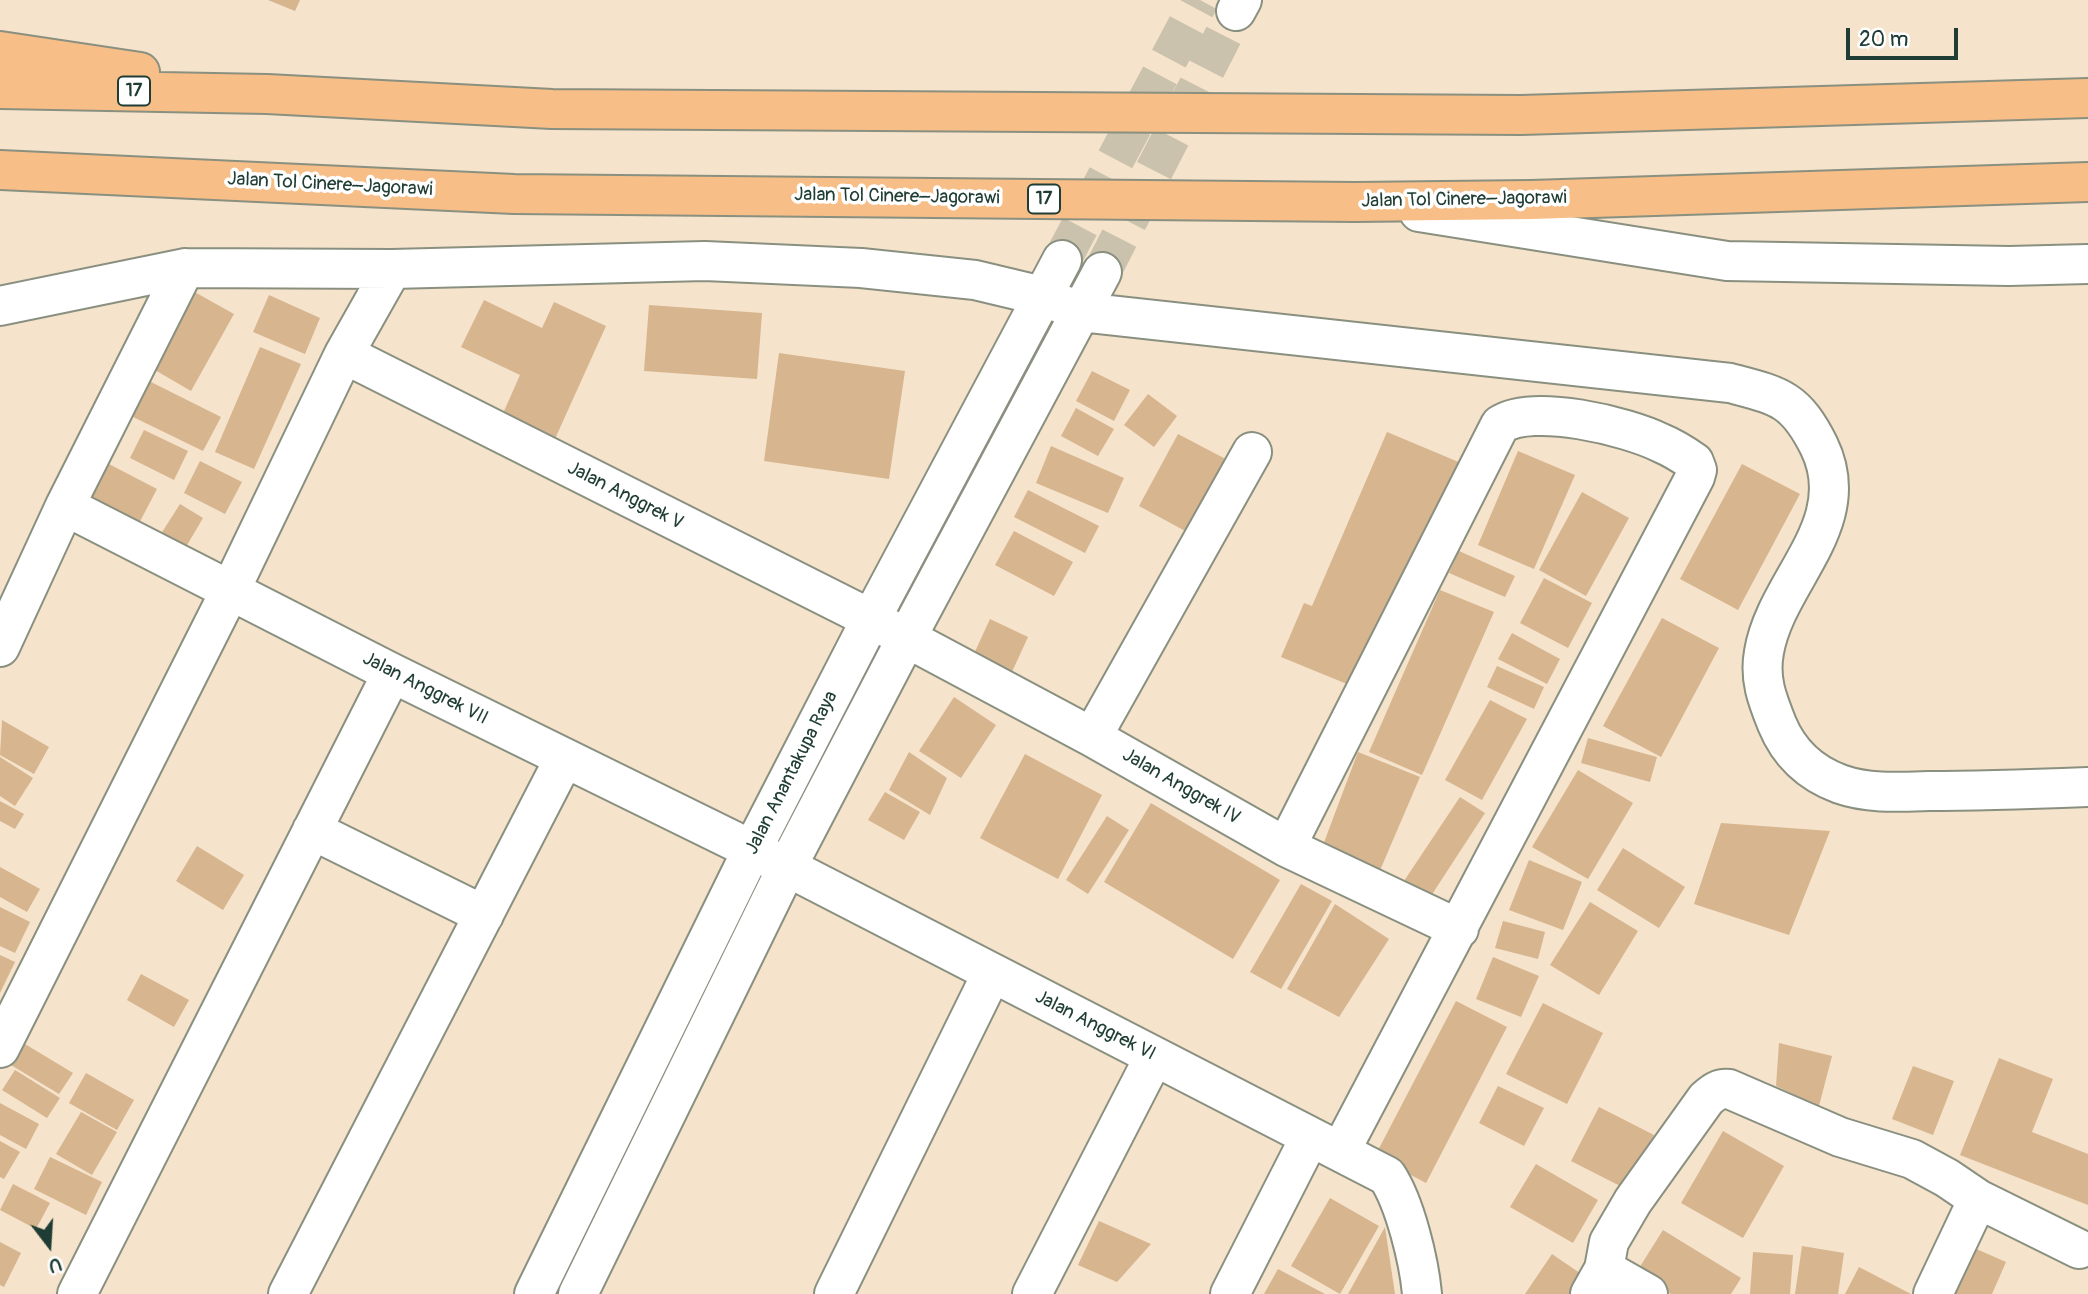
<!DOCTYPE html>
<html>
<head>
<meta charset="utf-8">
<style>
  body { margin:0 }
  #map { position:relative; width:2088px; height:1294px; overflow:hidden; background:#f5e3cb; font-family:Pangolin,sans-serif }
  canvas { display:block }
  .north { position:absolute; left:14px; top:1210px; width:70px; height:70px; -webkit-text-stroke:5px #fff; paint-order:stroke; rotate:163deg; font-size:19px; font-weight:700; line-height:28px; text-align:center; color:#1f3d34 }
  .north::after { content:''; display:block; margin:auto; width:24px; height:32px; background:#1f3d34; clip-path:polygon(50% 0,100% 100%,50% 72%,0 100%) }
  .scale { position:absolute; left:1846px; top:28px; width:112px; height:32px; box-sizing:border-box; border:4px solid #1f3d34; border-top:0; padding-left:9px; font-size:21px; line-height:24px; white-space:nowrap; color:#1f3d34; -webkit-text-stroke:5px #fff; paint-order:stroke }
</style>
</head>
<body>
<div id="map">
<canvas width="2088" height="1294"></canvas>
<div class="north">U</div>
<div class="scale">20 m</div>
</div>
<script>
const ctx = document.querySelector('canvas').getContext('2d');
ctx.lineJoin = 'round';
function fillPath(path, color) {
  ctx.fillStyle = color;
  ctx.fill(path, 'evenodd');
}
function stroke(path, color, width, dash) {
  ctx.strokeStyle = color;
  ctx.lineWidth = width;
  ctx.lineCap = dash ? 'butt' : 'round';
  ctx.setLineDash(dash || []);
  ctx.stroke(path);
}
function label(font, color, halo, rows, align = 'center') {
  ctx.font = font + ' Pangolin,sans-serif';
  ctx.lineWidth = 7;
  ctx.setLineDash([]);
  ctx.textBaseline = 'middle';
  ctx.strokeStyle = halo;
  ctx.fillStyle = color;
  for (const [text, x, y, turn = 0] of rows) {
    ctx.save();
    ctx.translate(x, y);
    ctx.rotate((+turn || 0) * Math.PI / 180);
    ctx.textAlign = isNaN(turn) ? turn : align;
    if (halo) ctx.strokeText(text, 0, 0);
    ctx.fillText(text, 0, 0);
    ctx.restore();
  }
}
fillPath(new Path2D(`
  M 268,0 L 300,0 L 295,11 Z
  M 191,290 L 234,314 L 191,391 L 148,366 Z
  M 269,295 L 320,318 L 305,354 L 253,332 Z
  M 484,300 L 542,328 L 554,302 L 606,326 L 554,441 L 501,418 L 520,375 L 461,347 Z
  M 649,305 L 762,313 L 757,379 L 644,371 Z
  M 260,347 L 301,364 L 254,469 L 215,452 Z
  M 779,353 L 905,371 L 889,479 L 764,461 Z
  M 1092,371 L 1130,390 L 1114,421 L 1076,401 Z
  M 145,379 L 221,417 L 203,451 L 127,414 Z
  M 1148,394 L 1177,416 L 1154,447 L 1124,425 Z
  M 1076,408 L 1114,429 L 1098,456 L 1061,436 Z
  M 144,430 L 188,451 L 174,480 L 130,458 Z
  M 1387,432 L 1461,463 L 1364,691 L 1281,657 L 1304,603 L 1312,606 Z
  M 1178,434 L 1239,466 L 1200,539 L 1139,506 Z
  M 1051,446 L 1124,478 L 1108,513 L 1036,483 Z
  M 1518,451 L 1575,475 L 1534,569 L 1478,545 Z
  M 200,461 L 242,482 L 225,514 L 184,493 Z
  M 107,463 L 157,489 L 136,529 L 86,504 Z
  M 1742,464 L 1800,494 L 1738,610 L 1680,579 Z
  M 1028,490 L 1099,526 L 1085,553 L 1014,517 Z
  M 1582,492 L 1629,518 L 1586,596 L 1539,570 Z
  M 180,504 L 203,518 L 183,552 L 159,537 Z
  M 1014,531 L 1073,562 L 1054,596 L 995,565 Z
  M 1459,551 L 1515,576 L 1505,597 L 1449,573 Z
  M 1544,578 L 1592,603 L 1568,648 L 1520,623 Z
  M 1440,590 L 1494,612 L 1422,775 L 1369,752 Z
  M 1662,618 L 1719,648 L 1661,757 L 1603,726 Z
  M 990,619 L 1028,637 L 1011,674 L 973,656 Z
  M 1512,633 L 1560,659 L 1547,684 L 1498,659 Z
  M 1497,666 L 1544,687 L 1534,709 L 1487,687 Z
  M 954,697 L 996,725 L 961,778 L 919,751 Z
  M 1490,700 L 1527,719 L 1482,800 L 1445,780 Z
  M 2,720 L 49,747 L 34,774 L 0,755 Z
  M 1588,738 L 1657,757 L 1650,782 L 1581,763 Z
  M 909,752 L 947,778 L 930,815 L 889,790 Z
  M 1358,752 L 1420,777 L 1378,875 L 1323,845 Z
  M 1025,754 L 1102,795 L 1058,879 L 980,838 Z
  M 0,757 L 33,778 L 15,806 L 0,796 Z
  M 1578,770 L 1633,803 L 1588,879 L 1532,847 Z
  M 885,792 L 920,812 L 904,840 L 868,820 Z
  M 1460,797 L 1485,813 L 1427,902 L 1400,887 Z
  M 0,801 L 24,814 L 15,829 L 0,821 Z
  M 1151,803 L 1280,880 L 1233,959 L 1104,882 Z
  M 1107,816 L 1129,830 L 1088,894 L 1066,880 Z
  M 1721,823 L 1830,831 L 1789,935 L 1694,904 Z
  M 197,846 L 244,875 L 223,910 L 176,881 Z
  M 1623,848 L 1685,887 L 1659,928 L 1597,890 Z
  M 1529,860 L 1582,882 L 1563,930 L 1509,910 Z
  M 0,867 L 40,889 L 27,912 L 0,897 Z
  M 1301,884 L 1332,901 L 1281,989 L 1250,972 Z
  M 1590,902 L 1638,931 L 1599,995 L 1550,965 Z
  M 1335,904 L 1389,939 L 1339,1017 L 1287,989 Z
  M 0,907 L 30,922 L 15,953 L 0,946 Z
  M 1503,921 L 1545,932 L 1538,959 L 1495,948 Z
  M 0,955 L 15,962 L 0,993 Z
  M 1493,957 L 1539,976 L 1521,1017 L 1476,999 Z
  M 141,974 L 189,1000 L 174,1027 L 127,1000 Z
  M 1456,1001 L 1507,1027 L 1426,1183 L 1375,1156 Z
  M 1543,1003 L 1603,1033 L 1567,1104 L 1506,1074 Z
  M 20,1041 L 73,1073 L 59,1094 L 6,1062 Z
  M 1779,1043 L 1832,1056 L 1819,1106 L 1776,1086 Z
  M 1999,1058 L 2053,1079 L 2032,1132 L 2088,1154 L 2088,1205 L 1960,1155 Z
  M 1913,1066 L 1954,1081 L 1933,1135 L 1892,1119 Z
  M 15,1070 L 60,1098 L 47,1118 L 2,1090 Z
  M 86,1073 L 134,1100 L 117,1130 L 69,1103 Z
  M 1498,1086 L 1544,1108 L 1524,1146 L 1479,1123 Z
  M 0,1103 L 39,1124 L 26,1149 L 0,1135 Z
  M 1599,1107 L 1654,1135 L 1626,1189 L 1571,1161 Z
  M 81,1112 L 117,1132 L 92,1175 L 56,1154 Z
  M 1723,1131 L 1784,1166 L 1743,1238 L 1681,1203 Z
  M 0,1141 L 20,1152 L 4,1179 L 0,1177 Z
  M 50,1157 L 102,1182 L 86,1215 L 34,1189 Z
  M 1536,1164 L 1598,1200 L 1573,1243 L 1510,1207 Z
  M 13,1184 L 50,1203 L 36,1229 L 0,1210 Z
  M 1330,1198 L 1379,1226 L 1340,1294 L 1291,1266 Z
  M 1099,1221 L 1151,1244 L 1117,1282 L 1078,1265 Z
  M 1385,1227 L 1395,1294 L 1348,1294 Z
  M 1663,1230 L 1741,1278 L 1731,1294 L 1671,1294 L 1636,1273 Z
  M 0,1242 L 21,1253 L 4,1287 L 0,1285 Z
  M 1965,1244 L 2006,1262 L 1992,1294 L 1943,1294 Z
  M 1802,1246 L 1844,1253 L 1838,1294 L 1795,1294 Z
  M 1753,1252 L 1793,1255 L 1790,1294 L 1750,1294 Z
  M 1552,1254 L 1590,1280 L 1580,1294 L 1525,1294 Z
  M 1859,1267 L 1911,1294 L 1845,1294 Z
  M 1278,1269 L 1325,1294 L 1264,1294 Z`), '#d7b58f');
stroke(new Path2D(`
  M 1062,260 L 1200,0
  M 1102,272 L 1236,11`), '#cac2ad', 38, [38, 19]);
const minor = new Path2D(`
  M 1236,11 L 1242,0
  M 1419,212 L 1727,261 L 2009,266 L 2088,264
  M 0,306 L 185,268 L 392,269 L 705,261 L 861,268 L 975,280 L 1042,296 L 1081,312 L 1730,383 C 1779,396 1795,398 1819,446 C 1857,524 1776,580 1764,652 C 1759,679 1767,699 1777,724 C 1789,753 1810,773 1840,784 C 1868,794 1899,792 1929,791 C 1982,791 2035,789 2088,787
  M 344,354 L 871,619 L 1092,737 L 1286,847 L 1459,929
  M 65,506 L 392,673 L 787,867 L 1387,1176 C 1405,1203 1419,1261 1422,1294
  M 0,647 L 65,506 L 185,268
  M 1092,737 L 1252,452
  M 312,830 L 484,915
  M 1286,847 L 1500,425 C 1532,403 1627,426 1661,443 C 1673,448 1684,455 1694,462 L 1697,470 L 1695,477 L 1340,1152
  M 0,1048 L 230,591 L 344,354 L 392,269
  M 1604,1269 L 1648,1294
  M 77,1294 L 392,673
  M 288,1294 L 564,759
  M 534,1294 L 752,850 L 871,619 L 1062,260
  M 578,1294 L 787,867 L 906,639 L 1102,272
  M 834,1294 L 992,973
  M 1032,1294 L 1154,1057
  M 1230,1294 L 1310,1137
  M 1590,1294 L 1604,1269 L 1609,1242 L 1633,1201 L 1706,1099 C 1714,1092 1719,1088 1729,1089 L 1840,1137 L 1912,1159 L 1947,1178 L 1978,1199 L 2079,1249
  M 1933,1294 L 1978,1199`);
const highway = new Path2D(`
  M 0,51 L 140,72
  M 0,89 L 267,94 L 552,109 L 1521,115 L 2088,98
  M 0,170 L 514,194 L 1355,202 L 1531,200 L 2088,182`);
stroke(minor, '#8a9080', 42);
stroke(highway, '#8a9080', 42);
stroke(minor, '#fff', 38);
stroke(highway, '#f7be87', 38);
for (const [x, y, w] of [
  [134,91,32],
  [1044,199,32]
]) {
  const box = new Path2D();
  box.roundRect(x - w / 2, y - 14.5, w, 29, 5);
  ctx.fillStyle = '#fff';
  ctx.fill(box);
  stroke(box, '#1f3d34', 2);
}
label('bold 18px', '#1f3d34', null, [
  ["17",134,91],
  ["17",1044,199]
]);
label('19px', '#1f3d34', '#fff', [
  ["Jalan Tol Cinere–Jagorawi",330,185,3],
  ["Jalan Tol Cinere–Jagorawi",897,197,1],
  ["Jalan Tol Cinere–Jagorawi",1464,200,-1],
  ["Jalan Anggrek V",625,496,27],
  ["Jalan Anggrek VII",425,689,27],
  ["Jalan Anantakupa Raya",792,773,-63],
  ["Jalan Anggrek IV",1181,787,30],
  ["Jalan Anggrek VI",1095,1026,27]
]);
</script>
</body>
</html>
